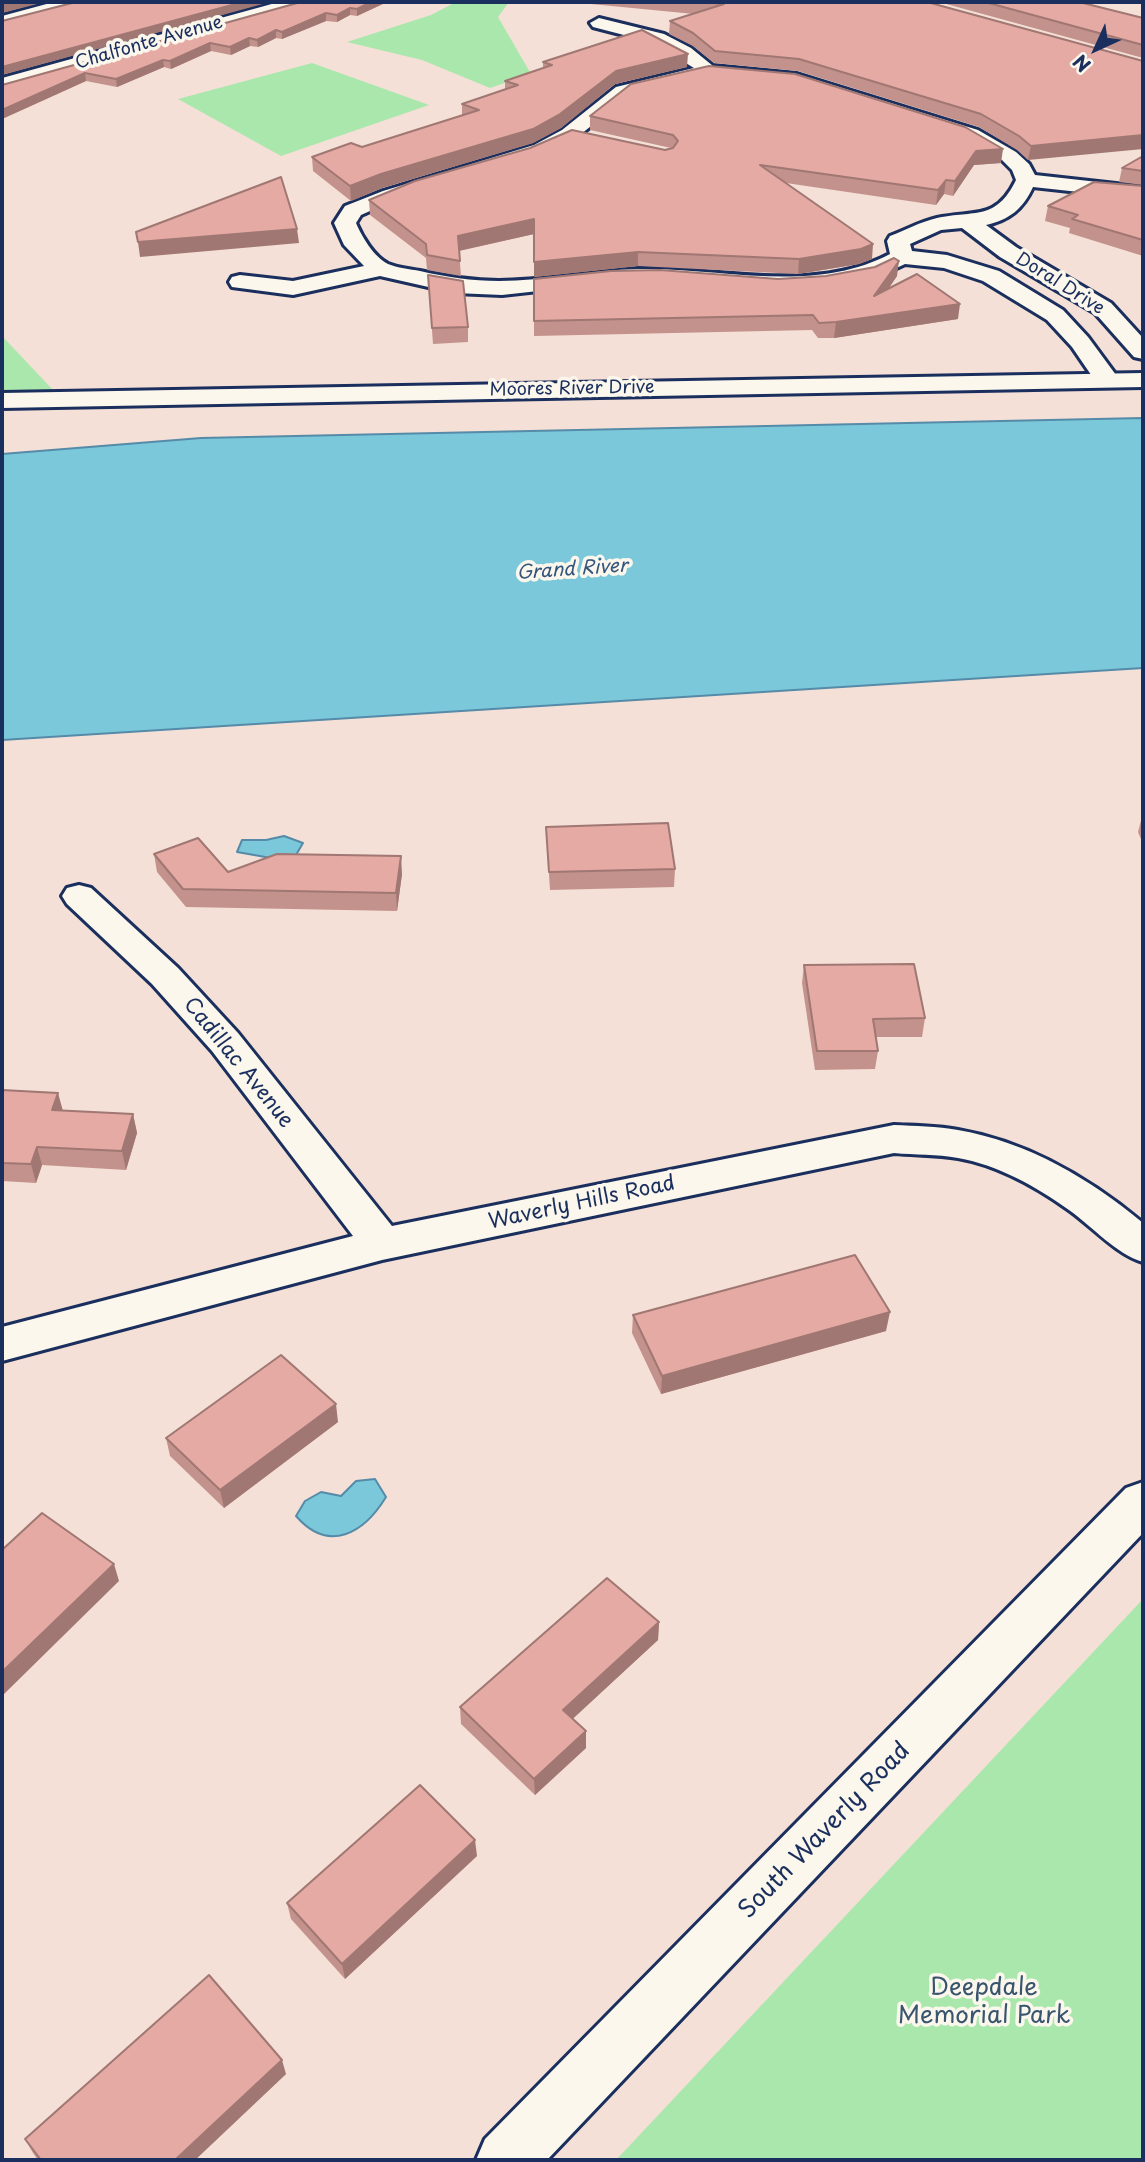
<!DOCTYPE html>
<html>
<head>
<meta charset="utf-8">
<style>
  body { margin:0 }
  #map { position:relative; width:1145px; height:2162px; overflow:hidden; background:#f4e0d6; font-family:"Playpen Sans",sans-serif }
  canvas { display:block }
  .frame { position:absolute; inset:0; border:4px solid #1b2f5e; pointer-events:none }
  .north { position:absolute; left:1061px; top:14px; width:70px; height:70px; -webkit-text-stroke:5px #fbf7ec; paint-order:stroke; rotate:225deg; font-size:19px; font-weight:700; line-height:28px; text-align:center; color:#1b2f5e }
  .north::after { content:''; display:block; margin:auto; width:24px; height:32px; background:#1b2f5e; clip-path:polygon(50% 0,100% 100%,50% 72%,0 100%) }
</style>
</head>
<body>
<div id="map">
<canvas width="1145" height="2162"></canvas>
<div class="frame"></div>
<div class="north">N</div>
</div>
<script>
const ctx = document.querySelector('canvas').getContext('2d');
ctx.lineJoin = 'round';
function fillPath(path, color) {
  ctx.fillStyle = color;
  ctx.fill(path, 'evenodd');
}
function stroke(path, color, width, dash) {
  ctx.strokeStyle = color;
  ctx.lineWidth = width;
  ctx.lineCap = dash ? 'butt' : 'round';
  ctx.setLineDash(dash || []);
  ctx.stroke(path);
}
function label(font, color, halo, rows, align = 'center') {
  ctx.font = font + ' "Playpen Sans",sans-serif';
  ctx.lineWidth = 7;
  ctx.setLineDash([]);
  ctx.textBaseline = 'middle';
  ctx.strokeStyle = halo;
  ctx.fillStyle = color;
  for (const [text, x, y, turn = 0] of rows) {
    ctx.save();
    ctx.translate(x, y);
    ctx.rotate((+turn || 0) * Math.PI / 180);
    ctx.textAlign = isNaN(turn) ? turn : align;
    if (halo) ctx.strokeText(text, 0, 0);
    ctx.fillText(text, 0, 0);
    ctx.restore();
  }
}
fillPath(new Path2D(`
  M 456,2 L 509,2 L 498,17 L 531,74 L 490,88 L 422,60 L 347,42 L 431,15 Z
  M 312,63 L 429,105 L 281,156 L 178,99 Z
  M 2,336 L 53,390 L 2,391 Z
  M 1143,1599 L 1143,2160 L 616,2160 Z`), '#aae7ad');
const water = new Path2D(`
  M 1143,418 L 1143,668 L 2,740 L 2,454 L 201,438 Z
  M 284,836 L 303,843 L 296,855 L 271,858 L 237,852 L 242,840 L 266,840 Z
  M 375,1479 L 386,1497 C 364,1533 329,1554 296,1516 L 305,1501 L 321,1492 L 341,1496 L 356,1481 Z`);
fillPath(water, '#7bc8da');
stroke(water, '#558ba8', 2);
const street = new Path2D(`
  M 54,2 L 82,2 L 79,6 L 2,26 L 2,16 Z
  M 279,2 L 306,2 L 303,6 L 2,90 L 2,78 Z
  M 599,18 L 664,34 L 691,48 L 713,66 L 797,74 L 978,130 L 1016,152 L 1029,164 L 1035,175 L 1143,187 L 1143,199 L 1033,187 C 1023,209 1009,220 986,225 L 1016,247 L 1111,303 L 1143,338 L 1143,359 L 1134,357 L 1095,313 L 1000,257 L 962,228 L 941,230 L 910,244 L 912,251 L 947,255 L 999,271 L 1063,310 L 1088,337 L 1116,375 L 1119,380 L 1116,385 L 1107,387 L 1098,385 L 1072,347 L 1047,320 L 983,281 L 944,268 L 905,264 L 873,279 L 824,288 L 777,291 L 660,282 L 611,283 L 502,295 L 455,293 L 380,276 L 293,295 L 232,287 L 229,282 L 232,277 L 240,275 L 293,281 L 364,266 L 344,245 L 334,223 L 345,206 L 383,191 L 534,145 L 562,130 L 616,87 L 694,68 L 651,42 L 593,27 L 590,23 ZM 708,77 L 795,85 L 964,138 L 1002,160 L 1012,170 L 1016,180 C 996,221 975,210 937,218 C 920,222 906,230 890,236 L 887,241 L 890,254 C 812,295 722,267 638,269 C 591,270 545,281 499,281 C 472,281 446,277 420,271 C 410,269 397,268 388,264 C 374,257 362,237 356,223 L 361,215 L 397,199 L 548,153 L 576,138 L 630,95 Z
  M 79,885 L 91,888 L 178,968 L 238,1033 L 392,1226 L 894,1125 C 915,1126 937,1126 958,1130 C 1028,1142 1090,1179 1143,1223 L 1143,1262 C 1116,1254 1093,1227 1069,1210 C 1037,1187 998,1165 958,1158 C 937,1154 915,1155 894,1153 L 382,1260 L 2,1361 L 2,1327 L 353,1236 L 212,1051 L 152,984 L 67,904 L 62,896 L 67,888 Z`);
const secondary = new Path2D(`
  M 1143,373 L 1143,387 L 2,408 L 2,393 Z
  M 1143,1482 L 1143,1533 L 547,2160 L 476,2160 L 485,2139 L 1126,1488 Z`);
stroke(street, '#1b2f5e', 6);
stroke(secondary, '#1b2f5e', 6);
fillPath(street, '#fbf7ec');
fillPath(secondary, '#fbf7ec');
fillPath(new Path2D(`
  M 301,2 L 387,2 L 357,16 L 350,15 L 337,22 L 326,21 L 282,39 L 276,38 L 258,47 L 250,46 L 231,55 L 211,51 L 171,69 L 164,67 L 117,87 L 86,81 L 2,119 L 2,85 Z
  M 591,2 L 927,2 L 1143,61 L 1028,160 L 1017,150 L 979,127 L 798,71 L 714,63 L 693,46 L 669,34 L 670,21 L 694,14 L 591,4 Z
  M 939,2 L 1079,2 L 1143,18 L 1143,58 Z
  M 589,46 L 687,67 L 615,84 L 561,128 L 533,143 L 382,188 L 351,201 L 313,171 L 312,157 L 362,147 L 462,115 L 462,104 L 505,89 L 505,81 L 543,68 L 543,62 L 589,48 Z
  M 590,116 L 1001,163 L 974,165 L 953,196 L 944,194 L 936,205 L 786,183 L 872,259 L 859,264 L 798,274 L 638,266 L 534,277 L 534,234 L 459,251 L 461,276 L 427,270 L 426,258 L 370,215 L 369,200 L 671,148 L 590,130 Z
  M 1143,156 L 1143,185 L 1119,182 L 1122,168 Z
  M 1143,186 L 1143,256 L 1069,233 L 1070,228 L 1045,221 L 1048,206 Z
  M 428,275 L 468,327 L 468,342 L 433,344 Z
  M 897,276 L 888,289 L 958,319 L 834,338 L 818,338 L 812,330 L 534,336 L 534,279 L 778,279 Z
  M 1143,813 L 1143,844 L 1138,832 Z
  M 546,827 L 675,869 L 674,887 L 550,890 Z
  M 154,854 L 228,872 L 402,874 L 397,911 L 186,907 L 157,872 Z
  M 804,965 L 925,1018 L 922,1037 L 876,1037 L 878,1051 L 875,1069 L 815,1070 L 802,983 Z
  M 2,1090 L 62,1111 L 133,1114 L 137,1133 L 126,1170 L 42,1165 L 36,1183 L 2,1181 Z
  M 633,1315 L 886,1331 L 661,1394 L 632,1333 Z
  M 338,1422 L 224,1508 L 170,1456 L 166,1438 Z
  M 659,1622 L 658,1640 L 573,1718 L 586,1748 L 535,1795 L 461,1724 L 460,1707 Z
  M 477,1856 L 345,1979 L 291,1919 L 287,1903 Z
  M 286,2074 L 195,2160 L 38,2160 L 33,2153 L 25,2139 Z`), '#c4928c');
fillPath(new Path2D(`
  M 16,2 L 45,2 L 2,13 L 2,6 Z
  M 243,2 L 270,2 L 2,75 L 2,67 Z
  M 371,2 L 387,2 L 357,16 L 357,9 Z
  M 350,8 L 350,15 L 337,22 L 337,15 Z
  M 326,13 L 326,21 L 282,39 L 282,32 Z
  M 276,30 L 276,38 L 258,47 L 257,40 Z
  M 249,38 L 250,46 L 231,55 L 230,47 Z
  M 210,43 L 211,51 L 171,69 L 170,61 Z
  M 688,54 L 687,67 L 615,84 L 561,128 L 533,143 L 382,188 L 351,201 L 350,186 L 616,71 Z
  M 163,60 L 164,67 L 117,87 L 116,79 Z
  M 85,73 L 86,81 L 2,119 L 2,110 Z
  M 1143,135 L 1143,149 L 1028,160 L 1031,146 Z
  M 1003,149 L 1001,163 L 974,165 L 953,196 L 955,181 L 976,151 Z
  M 946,180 L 944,194 L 936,205 L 938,190 Z
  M 534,219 L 534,234 L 458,251 L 458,236 Z
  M 297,229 L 299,243 L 140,257 L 138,242 Z
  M 873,244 L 872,259 L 859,264 L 798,274 L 799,259 Z
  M 638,252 L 638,266 L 534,277 L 534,262 Z
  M 899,261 L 897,276 L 873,312 L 874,296 Z
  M 960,304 L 958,319 L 834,338 L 836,322 Z
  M 401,856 L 402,874 L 397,911 L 396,893 Z
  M 58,1093 L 63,1111 L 52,1110 Z
  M 133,1114 L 137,1133 L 126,1170 L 122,1151 Z
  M 37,1147 L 42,1165 L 36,1183 L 31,1164 Z
  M 890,1312 L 886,1331 L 661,1394 L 662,1376 Z
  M 336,1404 L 338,1422 L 224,1508 L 220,1490 Z
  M 114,1564 L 119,1581 L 2,1696 L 2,1672 Z
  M 659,1622 L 658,1640 L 564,1727 L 563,1710 Z
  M 586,1731 L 586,1748 L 535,1795 L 534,1779 Z
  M 475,1840 L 477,1856 L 345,1979 L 342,1964 Z
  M 282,2060 L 286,2074 L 195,2160 L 175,2160 Z`), '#a07772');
const building = new Path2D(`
  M 2,2 L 16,2 L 2,6 Z
  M 76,2 L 243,2 L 2,67 L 2,21 Z
  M 301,2 L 371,2 L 357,9 L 350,8 L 337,15 L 326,13 L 282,32 L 276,30 L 257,40 L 249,38 L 230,47 L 210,43 L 170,61 L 163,60 L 116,79 L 85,73 L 2,110 L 2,85 Z
  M 701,2 L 927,2 L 1143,61 L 1143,135 L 1031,146 L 1019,136 L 981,114 L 799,59 L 715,51 L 693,33 L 670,21 L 724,4 Z
  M 985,2 L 1079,2 L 1143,18 L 1143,45 Z
  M 642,30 L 688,54 L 616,71 L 560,114 L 533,129 L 381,174 L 350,186 L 312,157 L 351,143 L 362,147 L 479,110 L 462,104 L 518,85 L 505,81 L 552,65 L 543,62 Z
  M 709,66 L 795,74 L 965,127 L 1003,149 L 976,151 L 955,181 L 946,180 L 938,190 L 760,165 L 873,244 L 861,249 L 799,259 L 638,252 L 534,262 L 534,219 L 458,236 L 460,261 L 427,255 L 426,244 L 369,200 L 415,181 L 530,148 L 572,130 L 665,150 L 673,148 L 678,141 L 673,135 L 590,116 L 631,84 Z
  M 1143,156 L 1143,171 L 1122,168 Z
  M 281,177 L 297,229 L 138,242 L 136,232 Z
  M 1094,182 L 1143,186 L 1143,240 L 1072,219 L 1078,215 L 1048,206 Z
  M 894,258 L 899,261 L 874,296 L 917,274 L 960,304 L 836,322 L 819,323 L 813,315 L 534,321 L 534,279 L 611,271 L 660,270 L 778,279 L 826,276 L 875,267 Z
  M 428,275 L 463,281 L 468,327 L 432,328 Z
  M 668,823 L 675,869 L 549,872 L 546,827 Z
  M 198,838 L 228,872 L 277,854 L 401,856 L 396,893 L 183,889 L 154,854 Z
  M 914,964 L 925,1018 L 873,1019 L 878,1051 L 817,1051 L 804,965 Z
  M 2,1090 L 58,1093 L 52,1110 L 133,1114 L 122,1151 L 37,1147 L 31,1164 L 2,1163 Z
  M 855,1255 L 890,1312 L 662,1376 L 633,1315 Z
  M 281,1355 L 336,1404 L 220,1490 L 166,1438 Z
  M 42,1513 L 114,1564 L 2,1672 L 2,1550 Z
  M 607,1578 L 659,1622 L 563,1710 L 586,1731 L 534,1779 L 460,1707 Z
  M 420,1785 L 475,1840 L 342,1964 L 287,1903 Z
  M 209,1975 L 282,2060 L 175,2160 L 41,2160 L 25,2139 Z`);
fillPath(building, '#e4aaa3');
stroke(building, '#a07772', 2);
label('18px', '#1b2f5e', '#fbf7ec', [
  ["Chalfonte Avenue",149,43,-16],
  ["Doral Drive",1060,284,32],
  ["Moores River Drive",572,389,-1]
]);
label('italic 19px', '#33557d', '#fbf7ec', [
  ["Grand River",572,570,-4]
]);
label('21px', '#1b2f5e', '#fbf7ec', [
  ["Cadillac Avenue",238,1063,51],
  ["Waverly Hills Road",582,1203,-12]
]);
label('24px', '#1b2f5e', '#fbf7ec', [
  ["South Waverly Road",825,1831,-46]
]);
label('24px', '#38546e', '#fbf7ec', [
  ["Deepdale",984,1988],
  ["Memorial Park",984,2016]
]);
</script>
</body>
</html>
